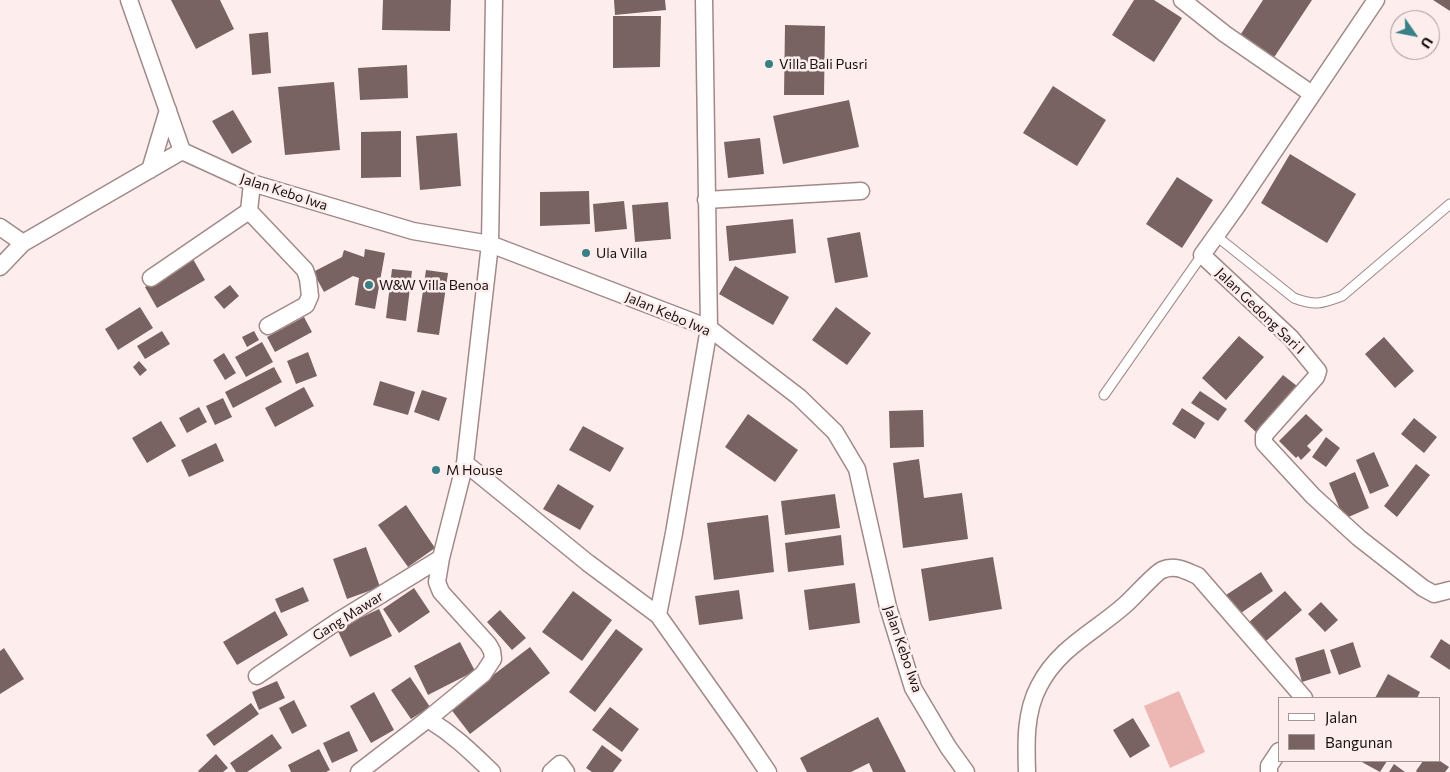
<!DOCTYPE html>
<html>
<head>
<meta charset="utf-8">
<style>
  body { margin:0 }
  #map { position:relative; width:1450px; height:772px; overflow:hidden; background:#fdeeed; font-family:Commissioner,sans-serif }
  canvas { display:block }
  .legend { position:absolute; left:1278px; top:697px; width:162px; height:65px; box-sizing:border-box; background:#fdeeed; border:1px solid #a39695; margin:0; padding:6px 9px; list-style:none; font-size:15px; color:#1b1212 }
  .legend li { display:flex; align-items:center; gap:10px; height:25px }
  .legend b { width:25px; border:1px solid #a39695 }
  .north { position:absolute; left:1390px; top:10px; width:50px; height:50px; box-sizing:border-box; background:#fdeeed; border:1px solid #a39695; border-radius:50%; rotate:123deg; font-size:14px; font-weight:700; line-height:20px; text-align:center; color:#1b1212 }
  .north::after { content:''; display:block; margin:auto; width:18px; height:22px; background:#388085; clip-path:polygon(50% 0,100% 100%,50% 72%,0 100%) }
</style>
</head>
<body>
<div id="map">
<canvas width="1450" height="772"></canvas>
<ul class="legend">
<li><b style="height:6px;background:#fff"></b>Jalan</li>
<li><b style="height:14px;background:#796362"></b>Bangunan</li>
</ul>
<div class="north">U</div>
</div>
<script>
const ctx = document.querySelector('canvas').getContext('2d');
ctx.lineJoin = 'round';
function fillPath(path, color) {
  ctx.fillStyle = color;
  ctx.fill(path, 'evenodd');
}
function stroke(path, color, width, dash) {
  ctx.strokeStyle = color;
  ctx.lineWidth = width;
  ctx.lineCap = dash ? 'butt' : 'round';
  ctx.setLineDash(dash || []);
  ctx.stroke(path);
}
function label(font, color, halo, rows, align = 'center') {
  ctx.font = font + ' Commissioner,sans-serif';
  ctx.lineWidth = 5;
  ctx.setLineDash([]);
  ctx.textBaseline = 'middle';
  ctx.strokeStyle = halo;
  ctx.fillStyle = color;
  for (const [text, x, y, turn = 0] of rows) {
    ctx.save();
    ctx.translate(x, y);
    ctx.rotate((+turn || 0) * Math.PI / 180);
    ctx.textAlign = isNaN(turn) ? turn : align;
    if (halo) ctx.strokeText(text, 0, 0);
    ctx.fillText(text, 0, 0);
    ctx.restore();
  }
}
fillPath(new Path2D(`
  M 1179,691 L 1205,752 L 1170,768 L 1144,706 Z`), '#edb7b4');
fillPath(new Path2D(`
  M 171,0 L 220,0 L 234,29 L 196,49 Z
  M 383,0 L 451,0 L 450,31 L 382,30 Z
  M 614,0 L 665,0 L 666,10 L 615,15 Z
  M 1134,0 L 1154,0 L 1182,18 L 1154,62 L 1112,35 Z
  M 1263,0 L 1312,0 L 1271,62 L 1237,40 Z
  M 1433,0 L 1450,0 L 1450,11 Z
  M 613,16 L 661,16 L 660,67 L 613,68 Z
  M 785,25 L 825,26 L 824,95 L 784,95 Z
  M 268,32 L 271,73 L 252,75 L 249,34 Z
  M 407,65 L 408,98 L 360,100 L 358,68 Z
  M 334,82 L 340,150 L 285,155 L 278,87 Z
  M 1053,86 L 1106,120 L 1077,166 L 1023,133 Z
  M 849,100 L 859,147 L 783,164 L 773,116 Z
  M 233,110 L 252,142 L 232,154 L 212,121 Z
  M 401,131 L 401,177 L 361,178 L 361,132 Z
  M 457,133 L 461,186 L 420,190 L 416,136 Z
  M 760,138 L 764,174 L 728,178 L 724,142 Z
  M 1290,154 L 1356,194 L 1327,243 L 1261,203 Z
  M 1177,177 L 1213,200 L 1182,248 L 1146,224 Z
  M 589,191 L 590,224 L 540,226 L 540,192 Z
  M 624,201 L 627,229 L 595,232 L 593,204 Z
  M 668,202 L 671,239 L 635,242 L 632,205 Z
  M 793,219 L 796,253 L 729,261 L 726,226 Z
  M 860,232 L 868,277 L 835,283 L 827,238 Z
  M 365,249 L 385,253 L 375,309 L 355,305 L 359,278 L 353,276 L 324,292 L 313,272 L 342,257 L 344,250 L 364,257 Z
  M 193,259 L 205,280 L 157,308 L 145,287 Z
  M 735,266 L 789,297 L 773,325 L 719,294 Z
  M 392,269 L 412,271 L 406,321 L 386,318 Z
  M 426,270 L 448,273 L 439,335 L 417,332 Z
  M 230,285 L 239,296 L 224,309 L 214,297 Z
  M 140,307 L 153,328 L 118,350 L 105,329 Z
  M 836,307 L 871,333 L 847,365 L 812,340 Z
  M 304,317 L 312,332 L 275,352 L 267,337 Z
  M 162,331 L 170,344 L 145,359 L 137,346 Z
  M 254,331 L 259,340 L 247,347 L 242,337 Z
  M 1239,336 L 1264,357 L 1226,400 L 1202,378 Z
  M 1384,337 L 1414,371 L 1395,388 L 1365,354 Z
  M 262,342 L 273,362 L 246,377 L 235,357 Z
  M 308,352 L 317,376 L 296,384 L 287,361 Z
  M 224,353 L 236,373 L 225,380 L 213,360 Z
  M 139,361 L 147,370 L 140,376 L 133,367 Z
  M 274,367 L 282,382 L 233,408 L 225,392 Z
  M 1283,375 L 1297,386 L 1257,433 L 1244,421 Z
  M 380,381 L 415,392 L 408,415 L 373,405 Z
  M 304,387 L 314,406 L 275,427 L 265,408 Z
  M 422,390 L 447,398 L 439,421 L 414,412 Z
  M 1200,391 L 1227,409 L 1218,421 L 1191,403 Z
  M 223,398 L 232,417 L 215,425 L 206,406 Z
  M 199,407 L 207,422 L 187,433 L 179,418 Z
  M 1182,408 L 1205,423 L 1195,439 L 1172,424 Z
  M 923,410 L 924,447 L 890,448 L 889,411 Z
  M 748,414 L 798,450 L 775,482 L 725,447 Z
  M 1306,414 L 1323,430 L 1307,446 L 1311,450 L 1301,460 L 1298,456 L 1296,458 L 1279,441 Z
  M 1414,418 L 1437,437 L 1424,453 L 1401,434 Z
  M 161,421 L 176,446 L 147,463 L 132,438 Z
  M 583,426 L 624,448 L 610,472 L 569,450 Z
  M 1326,437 L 1340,448 L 1326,467 L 1312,457 Z
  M 216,443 L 224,461 L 189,477 L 181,460 Z
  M 1374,452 L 1389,486 L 1370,494 L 1356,460 Z
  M 919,459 L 924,498 L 962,493 L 968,539 L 903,548 L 893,463 Z
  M 1416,464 L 1430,475 L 1397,517 L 1384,506 Z
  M 1355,472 L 1369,508 L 1344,519 L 1329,483 Z
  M 558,484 L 594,506 L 580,530 L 543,509 Z
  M 835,494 L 840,528 L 785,535 L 781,501 Z
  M 406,505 L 435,548 L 408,567 L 378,525 Z
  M 768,515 L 774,572 L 714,580 L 707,523 Z
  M 841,535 L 844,565 L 788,572 L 785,543 Z
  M 366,547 L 380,587 L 347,599 L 333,559 Z
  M 993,557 L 1002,609 L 929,621 L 921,569 Z
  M 1261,572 L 1273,591 L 1238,615 L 1226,595 Z
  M 855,583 L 860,623 L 809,630 L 804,590 Z
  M 303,587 L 309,601 L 281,613 L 275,599 Z
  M 414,588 L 430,612 L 399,633 L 383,609 Z
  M 739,590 L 743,619 L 699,625 L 695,596 Z
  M 573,591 L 612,620 L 582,661 L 542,632 Z
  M 1285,591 L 1302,610 L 1266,641 L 1249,622 Z
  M 1321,602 L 1338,620 L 1325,632 L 1308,614 Z
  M 379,609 L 392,636 L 350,657 L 337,629 Z
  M 500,610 L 526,638 L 512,650 L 487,622 Z
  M 275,611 L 288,635 L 237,665 L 223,642 Z
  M 616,629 L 643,649 L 595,712 L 569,692 Z
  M 1441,639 L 1450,645 L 1450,670 L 1430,657 Z
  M 460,642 L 475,671 L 428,695 L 414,666 Z
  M 1353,642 L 1361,667 L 1339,675 L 1330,650 Z
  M 530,647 L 550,673 L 470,734 L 450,708 Z
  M 4,648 L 24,679 L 0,694 L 0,651 Z
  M 1324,649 L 1331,673 L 1302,682 L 1295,658 Z
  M 1388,674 L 1420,692 L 1417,698 L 1375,698 Z
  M 410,677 L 430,707 L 411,719 L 391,690 Z
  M 277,681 L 285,698 L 259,710 L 252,692 Z
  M 374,692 L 394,730 L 371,743 L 350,706 Z
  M 294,700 L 307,726 L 292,734 L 279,708 Z
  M 251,703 L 259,714 L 214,746 L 206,735 Z
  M 610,707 L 639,729 L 622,752 L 592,730 Z
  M 878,717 L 906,772 L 873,772 L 869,763 L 851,772 L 807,772 L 800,758 Z
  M 1133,718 L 1150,746 L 1130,758 L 1113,730 Z
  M 349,731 L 358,751 L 332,763 L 323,743 Z
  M 272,734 L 282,748 L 247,772 L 236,772 L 230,763 Z
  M 602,745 L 622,760 L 613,772 L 592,772 L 586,768 Z
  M 319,749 L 330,770 L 326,772 L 291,772 L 288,765 Z
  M 216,754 L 228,768 L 223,772 L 199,772 L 198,771 Z
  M 1360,761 L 1387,761 L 1380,772 Z
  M 1423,761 L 1440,761 L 1449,767 L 1445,772 L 1417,772 L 1416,771 Z
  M 1394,764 L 1405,772 L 1389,772 Z`), '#796362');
const service = new Path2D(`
  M 1215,235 L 1294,298 C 1315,306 1321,304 1342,296 L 1450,204
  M 1104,395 L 1202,255`);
const minor = new Path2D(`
  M 129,0 L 182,151 L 252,183 L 413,231 L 490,244 L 709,328 L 799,397 L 835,432 L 857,469 L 888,607 L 913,688 L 948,747 L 966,772
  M 494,0 L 490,244 L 465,463 L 588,563 L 658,615 L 743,735 L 768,772
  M 1182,0 L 1225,34 L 1312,94
  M 1376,0 L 1237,206 L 1202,255 L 1291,338 L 1318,371 L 1316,377 L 1267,432 L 1264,436 L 1264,443 L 1313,496 L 1359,538 L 1423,588 L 1434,594 L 1450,590
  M 150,170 L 168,110
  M 252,183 L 249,211 L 305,270 L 308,279 L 310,296 L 306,305 L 268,326
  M 706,200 L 861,191
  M 0,227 L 23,243 L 182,151
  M 0,267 L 23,243
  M 151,278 L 249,211
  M 658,615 L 674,533 L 709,328 L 704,0
  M 257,676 L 338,621 L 441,558
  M 428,719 C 455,736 469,750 492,772
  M 359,772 L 428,719 L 483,674 L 493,659 L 492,651 L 488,644 L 441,592 L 437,582 L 441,558 L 465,463
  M 551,772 L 560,764 L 566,772
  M 1027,772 C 1026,743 1025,712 1039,686 C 1059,647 1095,632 1126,604 C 1134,597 1155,573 1162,570 C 1175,564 1186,571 1198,576 L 1304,698
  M 1269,772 L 1269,766 L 1279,751`);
stroke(service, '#a18988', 11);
stroke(minor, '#a18988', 19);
stroke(service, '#fff', 9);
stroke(minor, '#fff', 16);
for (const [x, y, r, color] of [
  [769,64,5,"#388085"],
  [586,253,5,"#388085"],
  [369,285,5,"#388085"],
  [436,470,5,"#388085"]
]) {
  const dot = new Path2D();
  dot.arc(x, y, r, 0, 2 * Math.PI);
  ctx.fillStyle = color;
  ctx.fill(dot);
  stroke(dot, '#fdeeed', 2);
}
label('14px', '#1b1212', '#fdeeed', [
  ["Villa Bali Pusri",779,64],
  ["Ula Villa",596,253],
  ["W&W Villa Benoa",379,285],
  ["M House",446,470]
], 'left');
label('14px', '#1b1212', '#fdeeed', [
  ["Jalan Kebo Iwa",284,192,18],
  ["Jalan Gedong Sari I",1260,311,44],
  ["Jalan Kebo Iwa",668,314,23],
  ["Gang Mawar",348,616,-32],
  ["Jalan Kebo Iwa",903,649,71]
]);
</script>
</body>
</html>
